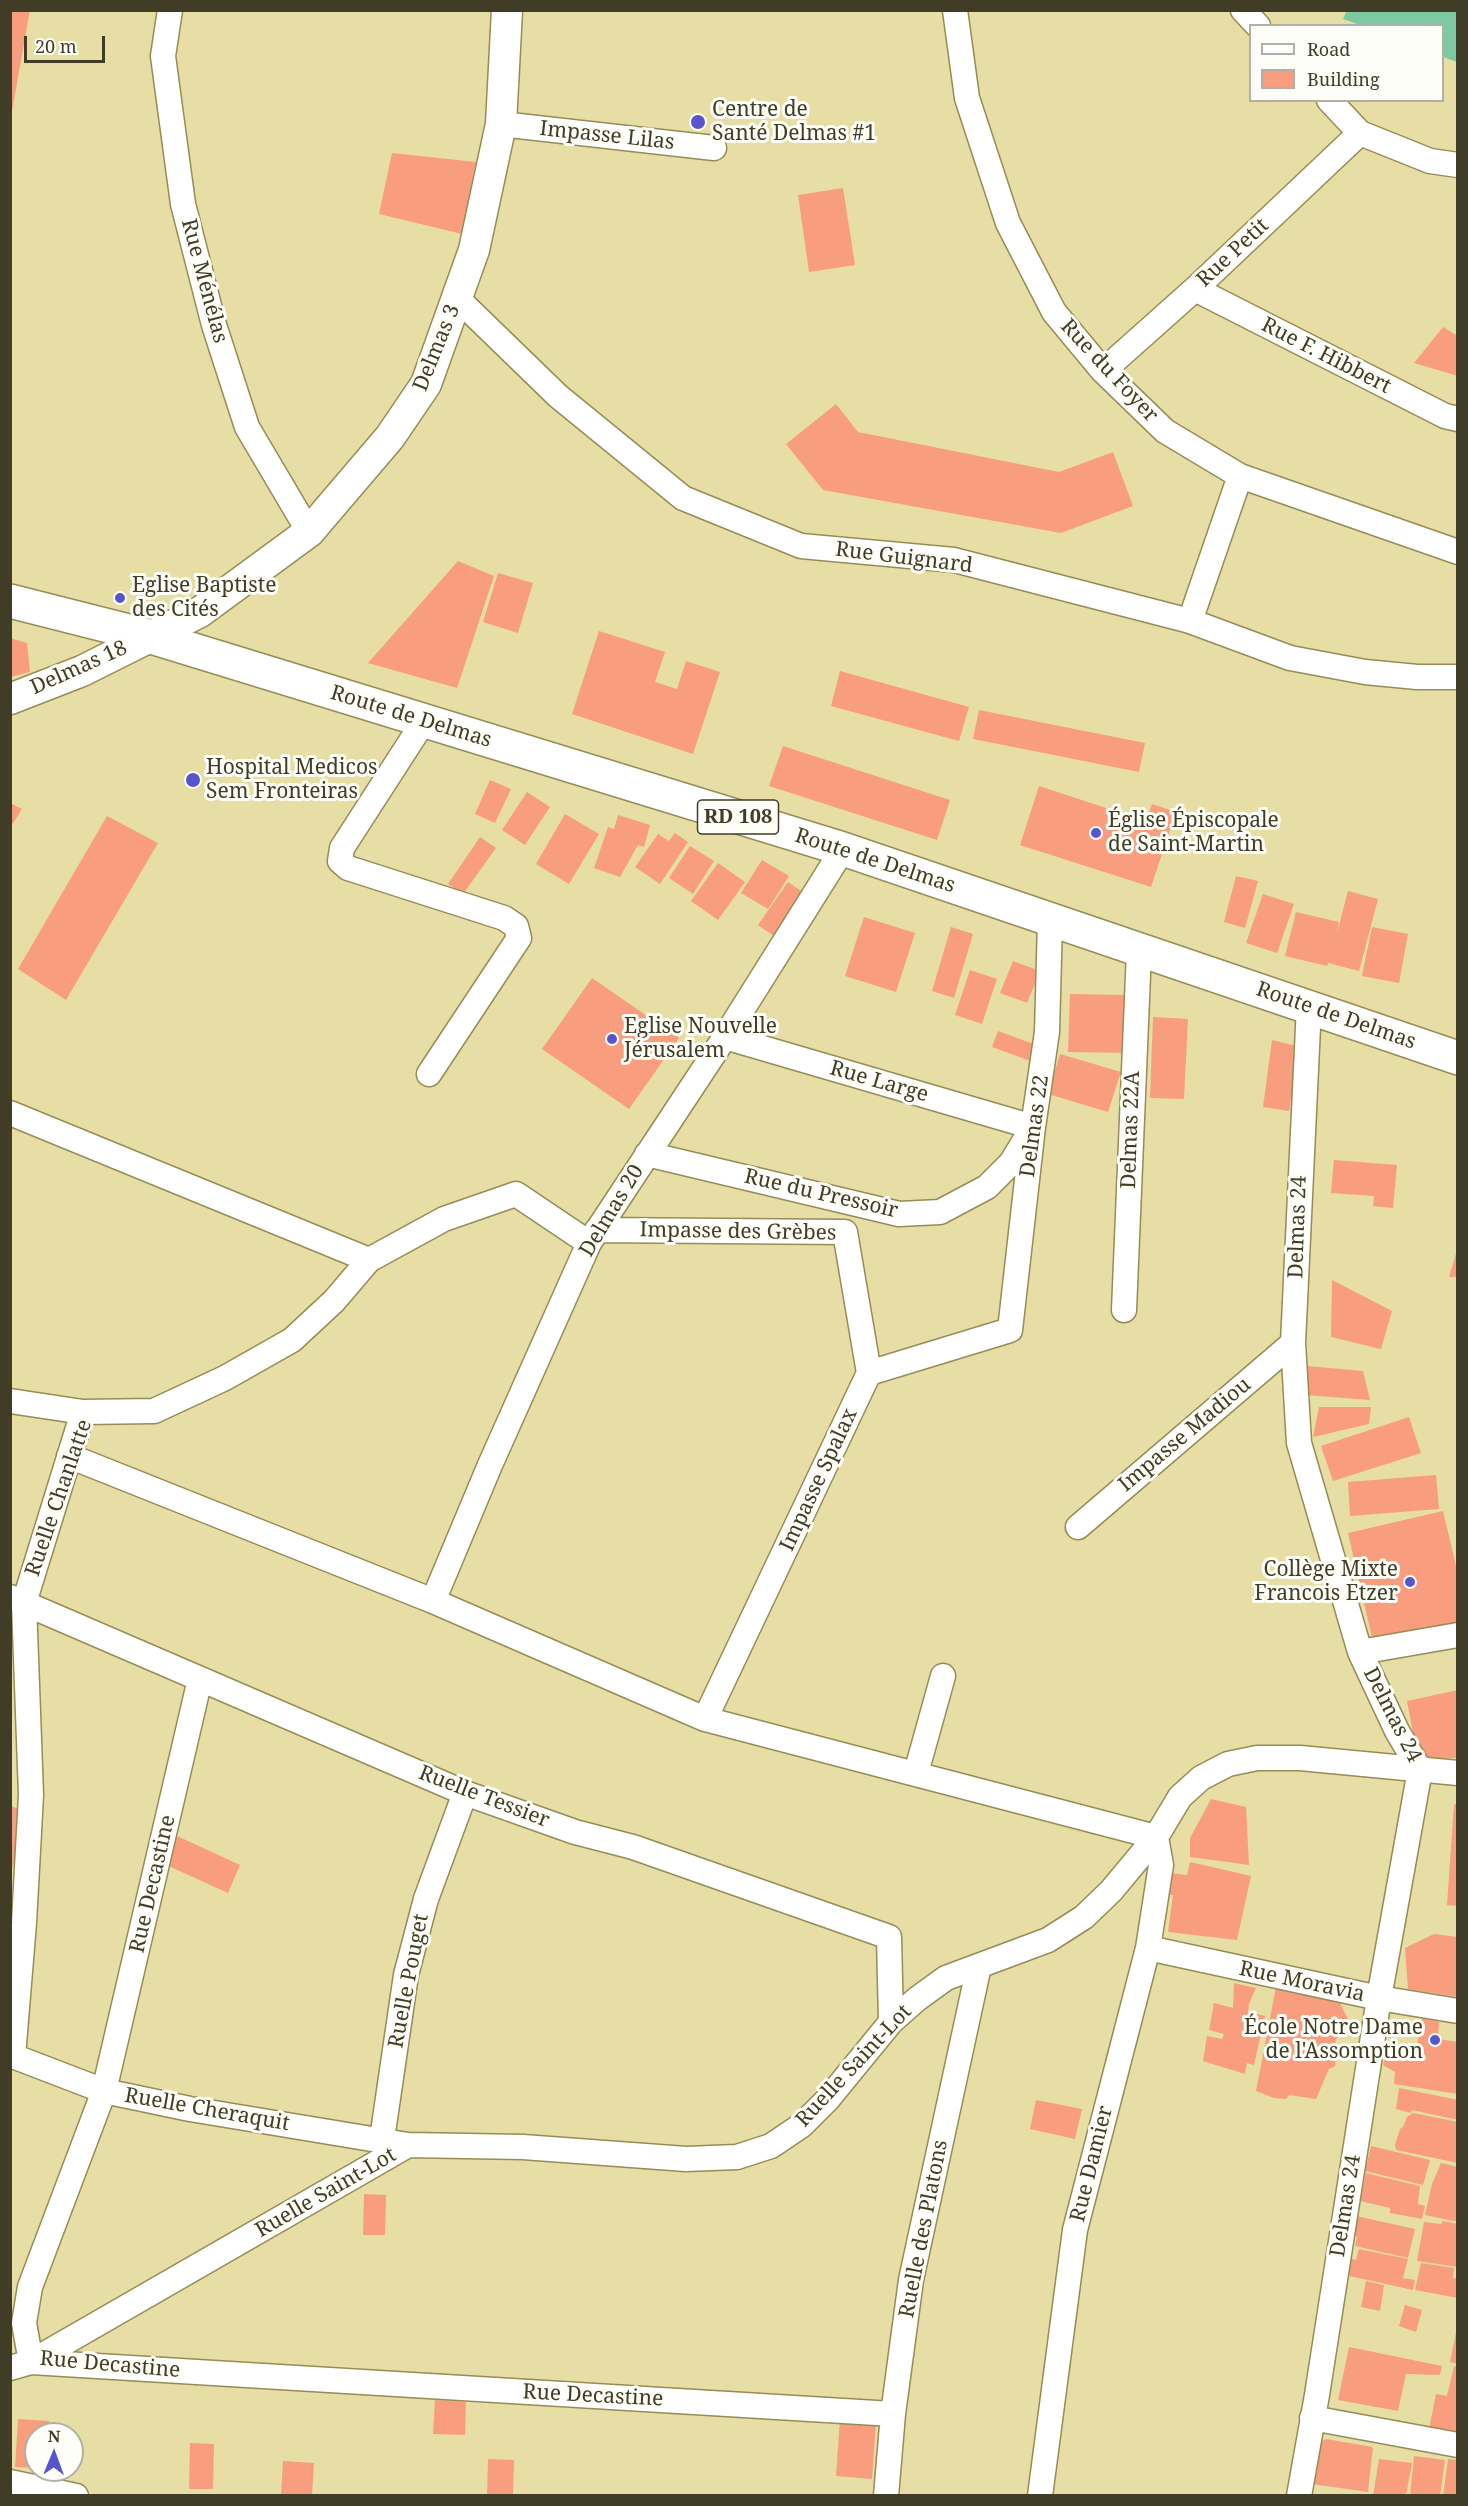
<!DOCTYPE html>
<html>
<head>
<meta charset="utf-8">
<style>
  body { margin:0 }
  #map { position:relative; width:1468px; height:2506px; overflow:hidden; background:#e7dea5; font-family:"Noto Serif",serif }
  canvas { display:block }
  .frame { position:absolute; inset:0; border:12px solid #403c25; pointer-events:none }
  .legend { position:absolute; left:1249px; top:24px; width:195px; height:78px; box-sizing:border-box; background:#fefef8; border:2px solid #b2b0a4; margin:0; padding:8px 10px; list-style:none; font-size:18px; color:#403c25 }
  .legend li { display:flex; align-items:center; gap:12px; height:30px }
  .legend b { width:30px; border:2px solid #b2b0a4 }
  .north { position:absolute; left:24px; top:2422px; width:60px; height:60px; box-sizing:border-box; background:#fefef8; border:2px solid #b2b0a4; border-radius:50%; rotate:1deg; font-size:16px; font-weight:700; line-height:24px; text-align:center; color:#403c25 }
  .north::after { content:''; display:block; margin:auto; width:21px; height:27px; background:#5854cb; clip-path:polygon(50% 0,100% 100%,50% 72%,0 100%) }
  .scale { position:absolute; left:24px; top:36px; width:81px; height:27px; box-sizing:border-box; border:3px solid #403c25; border-top:0; padding-left:8px; font-size:18px; line-height:21px; white-space:nowrap; color:#403c25; -webkit-text-stroke:4px #fefef8; paint-order:stroke }
</style>
</head>
<body>
<div id="map">
<canvas width="1468" height="2506"></canvas>
<div class="frame"></div>
<ul class="legend">
<li><b style="height:8px;background:#fff"></b>Road</li>
<li><b style="height:16px;background:#f89d7e"></b>Building</li>
</ul>
<div class="north">N</div>
<div class="scale">20 m</div>
</div>
<script>
const ctx = document.querySelector('canvas').getContext('2d');
ctx.lineJoin = 'round';
function fillPath(path, color) {
  ctx.fillStyle = color;
  ctx.fill(path, 'evenodd');
}
function stroke(path, color, width, dash) {
  ctx.strokeStyle = color;
  ctx.lineWidth = width;
  ctx.lineCap = dash ? 'butt' : 'round';
  ctx.setLineDash(dash || []);
  ctx.stroke(path);
}
function label(font, color, halo, rows, align = 'center') {
  ctx.font = font + ' "Noto Serif",serif';
  ctx.lineWidth = 6;
  ctx.setLineDash([]);
  ctx.textBaseline = 'middle';
  ctx.strokeStyle = halo;
  ctx.fillStyle = color;
  for (const [text, x, y, turn = 0] of rows) {
    ctx.save();
    ctx.translate(x, y);
    ctx.rotate((+turn || 0) * Math.PI / 180);
    ctx.textAlign = isNaN(turn) ? turn : align;
    if (halo) ctx.strokeText(text, 0, 0);
    ctx.fillText(text, 0, 0);
    ctx.restore();
  }
}
fillPath(new Path2D(`
  M 1347,10 L 1457,11 L 1457,62 L 1443,57 L 1442,26 L 1360,25 L 1343,19 Z`), '#7dc9a1');
fillPath(new Path2D(`
  M 10,10 L 30,10 L 12,111 L 10,111 Z
  M 392,153 L 476,162 L 462,234 L 379,214 Z
  M 843,188 L 855,265 L 809,272 L 798,195 Z
  M 1443,327 L 1458,336 L 1458,376 L 1414,363 Z
  M 836,404 L 858,432 L 1059,472 L 1113,452 L 1133,506 L 1061,533 L 823,490 L 786,444 Z
  M 458,561 L 494,576 L 457,688 L 368,663 Z
  M 498,573 L 533,583 L 518,633 L 483,622 Z
  M 599,631 L 665,652 L 655,682 L 677,689 L 686,661 L 720,672 L 693,754 L 572,714 Z
  M 10,638 L 27,643 L 30,672 L 10,677 Z
  M 840,671 L 969,707 L 959,741 L 831,706 Z
  M 979,710 L 1145,743 L 1139,772 L 973,739 Z
  M 783,746 L 950,800 L 937,840 L 769,786 Z
  M 490,780 L 511,789 L 495,823 L 475,814 Z
  M 1039,786 L 1146,821 L 1152,804 L 1176,812 L 1151,887 L 1020,845 Z
  M 527,792 L 550,807 L 525,845 L 502,830 Z
  M 10,803 L 22,809 L 10,828 Z
  M 565,814 L 599,834 L 569,884 L 536,864 Z
  M 618,815 L 650,825 L 644,847 L 638,845 L 620,877 L 594,868 L 608,827 L 614,829 Z
  M 107,816 L 158,843 L 66,1000 L 18,969 Z
  M 675,833 L 688,842 L 660,884 L 635,867 L 658,834 L 669,841 Z
  M 480,837 L 496,848 L 463,894 L 448,884 Z
  M 690,846 L 714,861 L 693,894 L 669,878 Z
  M 762,860 L 789,876 L 768,909 L 741,893 Z
  M 718,863 L 745,882 L 718,920 L 691,901 Z
  M 1236,876 L 1258,881 L 1245,928 L 1224,922 Z
  M 788,882 L 811,898 L 781,941 L 758,925 Z
  M 1348,891 L 1378,899 L 1359,971 L 1328,963 L 1327,966 L 1285,956 L 1296,912 L 1339,922 L 1337,933 Z
  M 1263,894 L 1294,904 L 1277,953 L 1246,943 Z
  M 864,917 L 915,933 L 896,992 L 845,976 Z
  M 951,927 L 973,934 L 954,998 L 932,991 Z
  M 1372,927 L 1408,934 L 1399,983 L 1362,976 Z
  M 1013,961 L 1040,971 L 1027,1003 L 1000,993 Z
  M 970,970 L 997,979 L 982,1024 L 955,1015 Z
  M 592,978 L 679,1038 L 629,1109 L 542,1049 Z
  M 1125,986 L 1132,986 L 1130,1053 L 1068,1052 L 1070,994 L 1125,995 Z
  M 1153,1017 L 1188,1019 L 1184,1099 L 1150,1098 Z
  M 998,1031 L 1042,1047 L 1036,1063 L 992,1047 Z
  M 1272,1040 L 1301,1047 L 1289,1111 L 1263,1107 Z
  M 1060,1054 L 1121,1072 L 1108,1112 L 1048,1094 Z
  M 1334,1160 L 1397,1165 L 1393,1208 L 1373,1206 L 1374,1196 L 1331,1193 Z
  M 1457,1250 L 1458,1277 L 1449,1277 Z
  M 1332,1280 L 1392,1311 L 1381,1349 L 1331,1337 Z
  M 1307,1366 L 1363,1371 L 1370,1400 L 1305,1395 Z
  M 1319,1407 L 1371,1407 L 1369,1424 L 1313,1437 Z
  M 1409,1417 L 1421,1453 L 1333,1481 L 1321,1446 Z
  M 1436,1475 L 1439,1509 L 1350,1516 L 1348,1482 Z
  M 1443,1511 L 1458,1574 L 1458,1622 L 1373,1642 L 1348,1533 Z
  M 1458,1690 L 1458,1758 L 1418,1759 L 1407,1701 Z
  M 1211,1799 L 1246,1807 L 1249,1865 L 1190,1857 L 1190,1838 Z
  M 1454,1804 L 1458,1805 L 1458,1906 L 1447,1905 Z
  M 10,1806 L 30,1812 L 11,1872 L 10,1872 Z
  M 175,1835 L 240,1865 L 228,1893 L 162,1863 Z
  M 1190,1862 L 1251,1876 L 1237,1940 L 1168,1932 L 1173,1895 L 1168,1895 L 1171,1873 L 1187,1875 Z
  M 1434,1934 L 1458,1937 L 1458,1997 L 1408,1989 L 1405,1948 Z
  M 1234,1983 L 1256,1988 L 1249,2004 L 1248,2012 L 1265,2016 L 1254,2065 L 1247,2063 L 1245,2074 L 1203,2061 L 1207,2036 L 1222,2039 L 1224,2034 L 1209,2030 L 1214,2003 L 1233,2008 Z
  M 1276,1987 L 1341,1998 L 1341,2005 L 1348,2019 L 1343,2033 L 1336,2039 L 1333,2054 L 1336,2056 L 1335,2066 L 1329,2069 L 1316,2099 L 1289,2095 L 1286,2099 L 1274,2098 L 1256,2091 Z
  M 1422,2018 L 1439,2022 L 1438,2039 L 1458,2042 L 1458,2094 L 1394,2084 L 1395,2072 L 1383,2065 L 1387,2046 L 1416,2050 Z
  M 1399,2088 L 1458,2100 L 1458,2120 L 1412,2110 L 1411,2113 L 1396,2109 Z
  M 1036,2100 L 1082,2109 L 1075,2139 L 1030,2129 Z
  M 1413,2113 L 1458,2122 L 1458,2163 L 1396,2150 L 1395,2145 L 1400,2129 L 1403,2127 L 1407,2117 Z
  M 1371,2146 L 1430,2160 L 1423,2185 L 1365,2171 Z
  M 1441,2163 L 1458,2167 L 1458,2222 L 1425,2215 L 1432,2184 Z
  M 1366,2173 L 1420,2186 L 1418,2204 L 1425,2206 L 1422,2219 L 1390,2213 L 1390,2208 L 1360,2201 Z
  M 364,2194 L 386,2195 L 385,2235 L 363,2235 Z
  M 1356,2216 L 1415,2229 L 1408,2258 L 1355,2246 L 1357,2237 L 1352,2235 Z
  M 1443,2221 L 1458,2224 L 1458,2267 L 1417,2261 L 1424,2222 L 1441,2224 Z
  M 1359,2249 L 1408,2259 L 1403,2278 L 1415,2280 L 1413,2290 L 1345,2275 L 1349,2258 L 1356,2260 Z
  M 1421,2263 L 1454,2268 L 1453,2278 L 1457,2278 L 1458,2298 L 1415,2290 Z
  M 1366,2281 L 1384,2285 L 1380,2311 L 1361,2307 Z
  M 1405,2305 L 1422,2310 L 1416,2332 L 1399,2326 Z
  M 1456,2332 L 1458,2333 L 1458,2364 L 1450,2362 Z
  M 1349,2347 L 1442,2366 L 1440,2375 L 1406,2374 L 1398,2411 L 1338,2400 Z
  M 1454,2366 L 1458,2367 L 1458,2434 L 1429,2429 L 1436,2394 L 1447,2396 Z
  M 435,2400 L 466,2402 L 465,2435 L 433,2434 Z
  M 18,2419 L 49,2421 L 48,2434 L 36,2434 L 36,2468 L 15,2467 Z
  M 840,2419 L 876,2422 L 872,2479 L 836,2476 Z
  M 1326,2439 L 1373,2447 L 1368,2492 L 1312,2484 L 1318,2443 Z
  M 190,2443 L 214,2444 L 213,2489 L 189,2489 Z
  M 1414,2456 L 1445,2460 L 1440,2496 L 1410,2496 Z
  M 488,2459 L 514,2460 L 513,2496 L 487,2496 Z
  M 1379,2459 L 1412,2463 L 1406,2496 L 1373,2496 Z
  M 1448,2459 L 1458,2460 L 1458,2496 L 1443,2496 Z
  M 283,2461 L 314,2463 L 312,2496 L 281,2496 Z`), '#f89d7e');
const minor = new Path2D(`
  M 170,10 L 163,56 L 183,204 L 214,325 L 247,427 L 309,532
  M 955,10 L 967,98 L 1008,223 L 1054,312 L 1103,371 L 1165,431 L 1240,476 L 1458,552
  M 1243,10 L 1258,26
  M 1329,100 L 1360,133 L 1430,161 L 1458,165
  M 501,124 L 714,148
  M 1195,289 L 1445,416 L 1458,419
  M 457,298 L 558,396 L 683,498 L 801,546 L 954,560 L 1190,621 L 1290,658 L 1365,672 L 1417,677 L 1458,677
  M 1103,371 L 1195,289 L 1360,133
  M 1190,621 L 1240,476
  M 424,721 L 342,848 L 340,861 L 348,868 L 504,918 L 516,926 L 519,938 L 429,1074
  M 10,1113 L 369,1260
  M 647,1154 L 899,1214 L 940,1212 L 987,1187 L 1011,1163 L 1033,1127 L 725,1037
  M 597,1230 L 845,1232 L 869,1373
  M 1124,1310 L 1139,951
  M 10,1401 L 83,1412
  M 69,1456 L 433,1601 L 705,1719 L 1156,1837 L 1161,1865 L 1148,1948 L 1075,2230 L 1040,2496
  M 1078,1527 L 1293,1343
  M 10,1597 L 465,1793 L 575,1832 L 633,1847 L 889,1937 L 891,2022
  M 433,1601 L 490,1465 L 589,1243 L 725,1037 L 843,849
  M 1360,1652 L 1458,1635
  M 200,1679 L 104,2091 L 30,2287 L 24,2323 L 31,2362 L 893,2414
  M 705,1719 L 869,1373 L 1010,1330 L 1033,1127 L 1047,1032 L 1050,921
  M 916,1773 L 943,1676
  M 1148,1948 L 1379,1998 L 1458,2011
  M 10,2055 L 104,2091 L 190,2109 L 408,2145
  M 13,2056 L 24,1923 L 31,1795 L 24,1603 L 83,1412 L 154,1411 L 225,1378 L 292,1340 L 334,1301 L 369,1260 L 444,1219 L 516,1194 L 589,1243
  M 382,2139 L 406,1975 L 426,1899 L 465,1793
  M 10,2368 L 31,2362 L 408,2145 L 523,2147 L 686,2159 L 737,2157 L 771,2146 L 802,2125 L 828,2099 L 891,2022 L 917,1999 L 946,1978 L 1048,1940 L 1084,1917 L 1111,1891 L 1156,1837 L 1180,1797 L 1201,1778 L 1228,1764 L 1257,1758 L 1300,1758 L 1458,1773
  M 1312,2418 L 1458,2445
  M 10,2482 L 76,2496
  M 886,2496 L 893,2414 L 911,2280 L 979,1966
  M 1299,2496 L 1317,2395 L 1379,1998 L 1420,1770 L 1397,1731 L 1360,1652 L 1299,1443 L 1293,1343 L 1309,1006`);
const tertiary = new Path2D(`
  M 10,699 L 82,671 L 200,612 L 309,532 L 390,437 L 426,384 L 474,250 L 501,124 L 507,10`);
const primary = new Path2D(`
  M 10,601 L 148,636 L 843,849 L 1458,1058`);
stroke(minor, '#958c56', 27);
stroke(tertiary, '#958c56', 33);
stroke(primary, '#958c56', 36);
stroke(minor, '#fff', 24);
stroke(tertiary, '#fff', 30);
stroke(primary, '#fff', 33);
for (const [x, y, r, color] of [
  [698,122,8,"#5854cb"],
  [120,598,6,"#5854cb"],
  [193,780,8,"#5854cb"],
  [1096,833,6,"#5854cb"],
  [612,1039,6,"#5854cb"],
  [1410,1582,6,"#5854cb"],
  [1435,2040,6,"#5854cb"]
]) {
  const dot = new Path2D();
  dot.arc(x, y, r, 0, 2 * Math.PI);
  ctx.fillStyle = color;
  ctx.fill(dot);
  stroke(dot, '#fefef8', 2);
}
for (const [x, y, w] of [
  [738,817,81]
]) {
  const box = new Path2D();
  box.roundRect(x - w / 2, y - 17, w, 34, 4.5);
  ctx.fillStyle = '#fefef8';
  ctx.fill(box);
  stroke(box, '#403c25', 1.5);
}
label('bold 20px', '#403c25', null, [
  ["RD 108",738,817]
]);
label('21px', '#403c25', '#fefef8', [
  ["Centre de",712,110],
  ["Santé Delmas #1",712,134],
  ["Eglise Baptiste",132,586],
  ["des Cités",132,610],
  ["Hospital Medicos",206,768],
  ["Sem Fronteiras",206,792],
  ["Église Épiscopale",1108,821],
  ["de Saint-Martin",1108,845],
  ["Eglise Nouvelle",624,1027],
  ["Jérusalem",624,1051],
  ["Collège Mixte",1398,1570,"right"],
  ["Francois Etzer",1398,1594,"right"],
  ["École Notre Dame",1423,2028,"right"],
  ["de l'Assomption",1423,2052,"right"]
], 'left');
label('21px', '#403c25', '#fefef8', [
  ["Impasse Lilas",607,136,6],
  ["Rue Petit",1233,253,-43],
  ["Rue Ménélas",204,281,75],
  ["Delmas 3",437,348,-68],
  ["Rue F. Hibbert",1326,356,27],
  ["Rue du Foyer",1109,371,47],
  ["Rue Guignard",904,558,7],
  ["Delmas 18",79,668,-24],
  ["Route de Delmas",411,717,17],
  ["Route de Delmas",875,861,18],
  ["Route de Delmas",1336,1016,19],
  ["Rue Large",879,1082,16],
  ["Delmas 22",1035,1126,-82],
  ["Delmas 22A",1131,1130,-88],
  ["Rue du Pressoir",821,1194,13],
  ["Delmas 20",612,1211,-59],
  ["Delmas 24",1298,1227,-88],
  ["Impasse des Grèbes",738,1232,1],
  ["Impasse Madiou",1185,1435,-40],
  ["Impasse Spalax",819,1480,-65],
  ["Ruelle Chanlatte",59,1498,-71],
  ["Delmas 24",1392,1715,63],
  ["Ruelle Tessier",484,1797,21],
  ["Rue Decastine",153,1884,-77],
  ["Ruelle Pouget",409,1981,-79],
  ["Rue Moravia",1302,1982,12],
  ["Ruelle Saint-Lot",854,2066,-47],
  ["Ruelle Cheraquit",207,2110,10],
  ["Rue Damier",1092,2164,-76],
  ["Ruelle Saint-Lot",326,2193,-30],
  ["Delmas 24",1346,2206,-81],
  ["Ruelle des Platons",924,2229,-79],
  ["Rue Decastine",110,2365,5],
  ["Rue Decastine",593,2396,3]
]);
</script>
</body>
</html>
